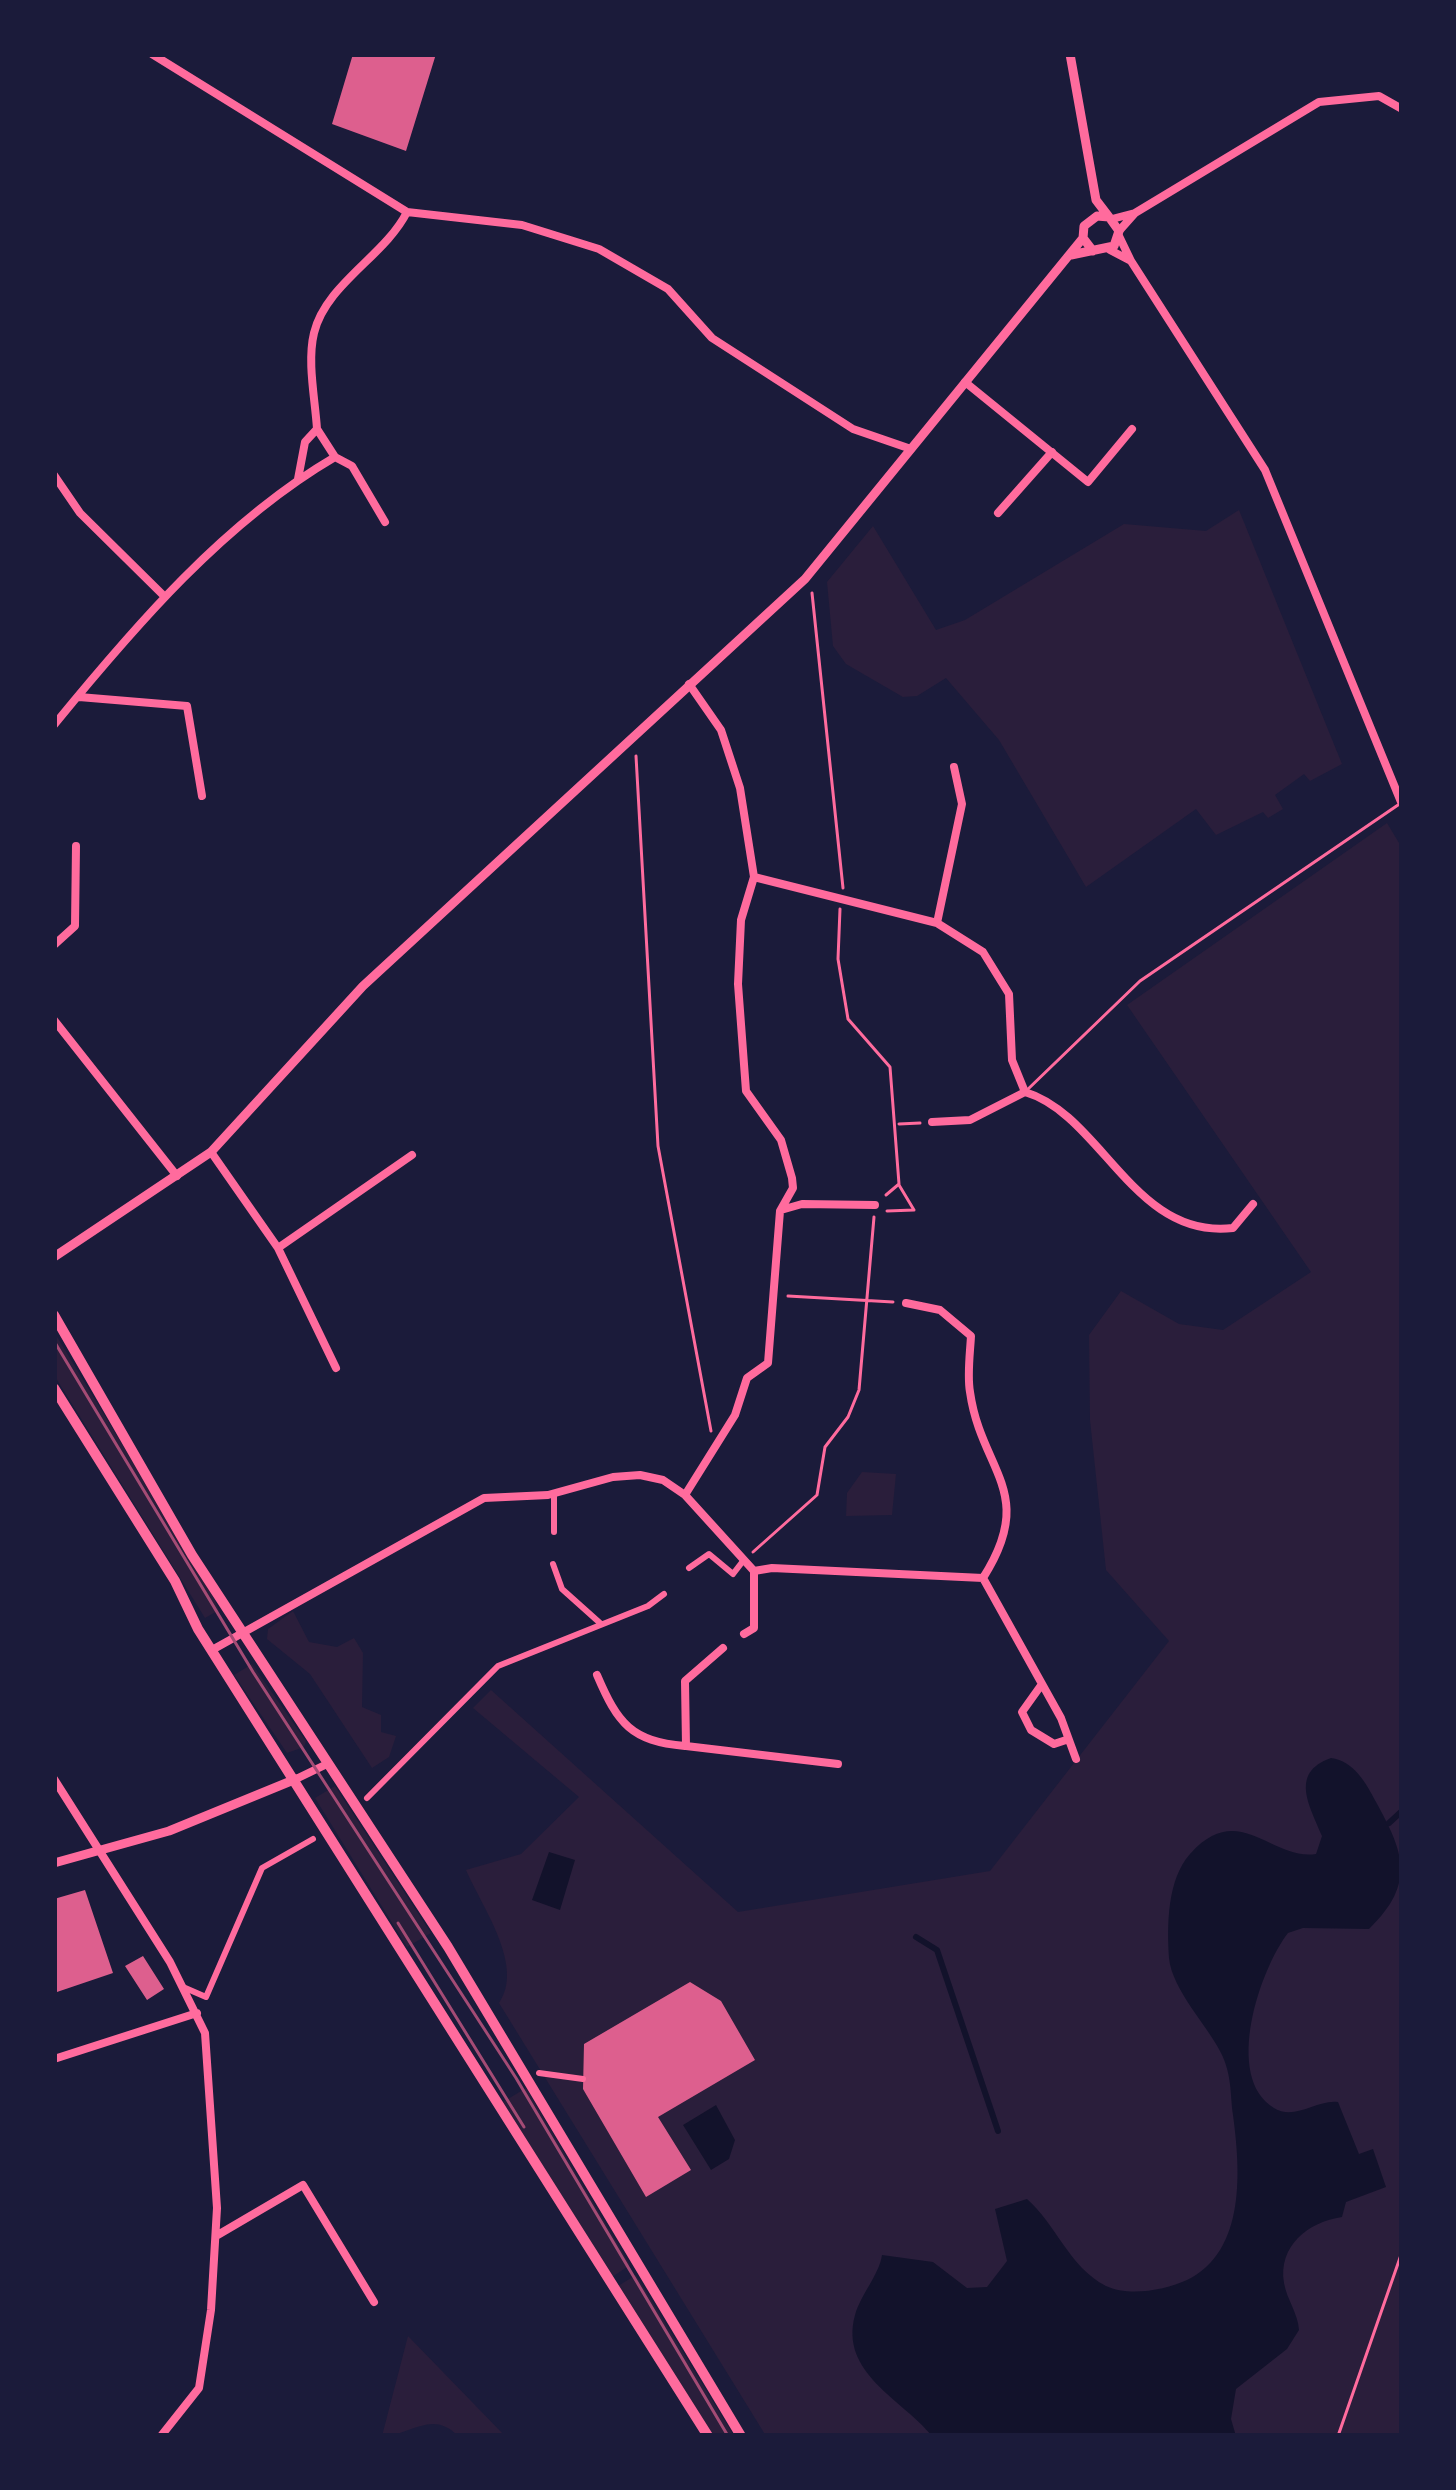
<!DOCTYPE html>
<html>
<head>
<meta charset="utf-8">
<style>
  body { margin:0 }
  #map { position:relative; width:1456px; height:2490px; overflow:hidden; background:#1b1b3a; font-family:Figtree,sans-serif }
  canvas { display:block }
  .frame { position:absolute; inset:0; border:57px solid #1b1b3a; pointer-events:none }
</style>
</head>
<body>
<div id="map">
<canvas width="1456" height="2490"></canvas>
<div class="frame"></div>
</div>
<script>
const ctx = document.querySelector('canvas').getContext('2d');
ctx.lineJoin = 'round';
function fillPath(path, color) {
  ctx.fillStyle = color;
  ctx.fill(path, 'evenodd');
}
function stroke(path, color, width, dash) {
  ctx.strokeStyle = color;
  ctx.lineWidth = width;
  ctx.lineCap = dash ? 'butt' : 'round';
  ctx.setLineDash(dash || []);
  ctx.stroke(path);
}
fillPath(new Path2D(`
  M 1239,510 L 1342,764 L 1310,781 L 1304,774 L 1275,795 L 1283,809 L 1268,818 L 1263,812 L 1216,835 L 1196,809 L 1086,887 L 999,740 L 946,678 L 917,696 L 903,697 L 846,664 L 833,646 L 827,582 L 873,526 L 936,630 L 965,620 L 1124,524 L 1206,531 Z
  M 1387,823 L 1402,848 L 1402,2436 L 766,2436 L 499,2003 C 525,1966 482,1907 466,1870 L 521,1854 L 579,1797 L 473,1708 L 491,1690 L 738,1912 L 990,1871 L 1169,1641 L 1106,1570 L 1090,1420 L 1089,1335 L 1121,1291 L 1179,1324 L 1223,1330 L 1311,1272 L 1127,1005 Z
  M 54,1332 L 210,1589 L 219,1610 L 205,1618 L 54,1375 Z
  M 862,1472 L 896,1474 L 892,1515 L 846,1516 L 847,1493 Z
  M 293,1611 L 309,1642 L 337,1647 L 354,1638 L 363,1653 L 362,1707 L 381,1715 L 381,1732 L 396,1736 L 389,1757 L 372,1768 L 310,1674 L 267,1639 L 268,1629 Z
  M 252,1664 L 306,1741 L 304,1747 L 287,1753 L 234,1675 Z
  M 335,1786 L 431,1933 L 407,1947 L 315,1798 Z
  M 526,2088 L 630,2265 L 612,2277 L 503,2102 Z
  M 636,2275 L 734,2436 L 713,2436 L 618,2286 Z
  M 408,2336 L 505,2436 L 458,2436 C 432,2409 410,2436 382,2436 Z`), '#2a1e3b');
fillPath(new Path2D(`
  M 1331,1758 C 1354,1761 1366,1783 1376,1802 C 1403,1851 1417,1883 1369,1929 L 1303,1928 L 1288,1933 C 1260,1969 1223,2077 1274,2108 C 1295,2121 1317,2099 1338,2102 L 1359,2154 L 1373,2149 L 1386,2187 L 1346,2202 L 1342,2217 C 1308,2222 1278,2246 1284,2283 C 1287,2300 1298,2313 1299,2330 L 1287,2349 L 1236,2389 L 1231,2419 L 1236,2436 L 932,2436 C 902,2399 839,2373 855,2315 C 861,2294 879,2275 882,2255 L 933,2262 L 967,2288 L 987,2287 L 1007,2261 L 995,2209 L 1027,2199 C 1056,2224 1069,2267 1106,2286 C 1129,2297 1165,2290 1187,2280 C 1247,2251 1240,2168 1233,2115 C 1230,2093 1232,2075 1221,2053 C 1208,2026 1172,1990 1169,1958 C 1167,1925 1167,1880 1190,1854 C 1239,1799 1271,1861 1316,1854 L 1322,1836 C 1311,1808 1288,1773 1331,1758 Z
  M 549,1852 L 575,1860 L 560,1910 L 532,1900 Z
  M 716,2105 L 735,2140 L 729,2159 L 711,2170 L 683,2125 Z`), '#12122b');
stroke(new Path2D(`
  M 1389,1823 L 1402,1811
  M 916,1937 L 937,1950 L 998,2131`), '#12122b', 6);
fillPath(new Path2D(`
  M 353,54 L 436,54 L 406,151 L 332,124 Z
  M 85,1890 L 113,1973 L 54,1993 L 54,1899 Z
  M 143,1956 L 164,1989 L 147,2000 L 125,1966 Z
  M 690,1982 L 721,2001 L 755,2060 L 658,2117 L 691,2170 L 646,2197 L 583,2089 L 584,2044 Z`), '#dd5f8e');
stroke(new Path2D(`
  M 812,593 L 843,888
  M 636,756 L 658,1146 L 711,1431
  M 840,909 L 838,959 L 848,1019 L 890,1067 L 899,1184 L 886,1195
  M 899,1124 L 920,1123
  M 887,1211 L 914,1210 L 899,1185
  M 788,1296 L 893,1302
  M 753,1552 L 817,1495 L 825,1447 L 848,1417 L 859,1390 L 874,1217
  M 1338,2436 L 1402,2252`), '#ff6b9d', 3);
stroke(new Path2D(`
  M 1026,1091 L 1140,981 L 1398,805`), '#ff6b9d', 3);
stroke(new Path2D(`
  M 554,1493 L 554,1532
  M 553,1564 L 562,1589 L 600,1623
  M 689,1568 L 709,1554 L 733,1574 L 743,1561
  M 367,1798 L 498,1666 L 648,1606 L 664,1594
  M 183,1987 L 206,1997 L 262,1868 L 313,1839
  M 539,2073 L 583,2079`), '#ff6b9d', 6);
stroke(new Path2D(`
  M 152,54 L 407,212 L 522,225 L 599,249 L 668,289 L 712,338 L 853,429 L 911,449
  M 1135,213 L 1319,102 L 1379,96 L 1402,109
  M 1112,219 L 1135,213 L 1119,231
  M 1110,250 L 1131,261 L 1119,236
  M 1131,261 L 1265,470 L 1401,802
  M 965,382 L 1088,482 L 1132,429
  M 317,429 C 315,398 307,362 314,333 C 326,284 385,256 407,212
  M 335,457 L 352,466 L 385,522
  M 54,475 L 80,513 L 163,595
  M 998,513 L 1052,452
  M 79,697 L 187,706 L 202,796
  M 54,725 C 135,626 224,522 335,457 L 317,429 L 305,442 L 298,479
  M 754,877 L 937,923 L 983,952 L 1009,994 L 1012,1060 L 1025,1092 C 1102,1115 1134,1240 1233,1228 L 1253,1204
  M 937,923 L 962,804 L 954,767
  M 54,945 L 75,926 L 76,846
  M 54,1020 L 177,1176
  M 932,1122 L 970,1120 L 1025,1092
  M 211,1152 L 278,1248 L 336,1368
  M 781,1210 L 802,1204 L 875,1205
  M 278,1248 L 412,1155
  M 906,1303 L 940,1310 L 971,1336 C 970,1354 967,1375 970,1392 C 981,1471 1038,1492 983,1578
  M 685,1495 L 735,1415 L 747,1378 L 768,1363 L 780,1211 L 793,1188 L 792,1178 L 781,1140 L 746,1091 L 738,984 L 741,920 L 754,877 L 740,788 L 721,730 L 689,684
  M 754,1571 L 772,1568 L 983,1578 L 1061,1718 L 1076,1759
  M 744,1634 L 754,1628 L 754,1571
  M 723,1648 L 685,1681 L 686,1746 L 838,1764
  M 212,1650 L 484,1498 L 548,1495 L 613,1477 L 640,1475 L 663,1480 L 685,1495 L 754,1571
  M 597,1675 C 618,1724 631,1741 685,1746
  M 1042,1684 L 1022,1712 L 1031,1730 L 1054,1744 L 1066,1740
  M 54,1779 L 170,1962 L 205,2033 L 217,2208 L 211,2310 L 199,2388 L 161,2436
  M 296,1779 L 327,1764
  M 54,2059 L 197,2013
  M 216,2236 L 303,2185 L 374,2302`), '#ff6b9d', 8);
stroke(new Path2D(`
  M 1070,54 L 1096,200 L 1109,217
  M 1071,255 L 1114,246 L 1119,231 L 1109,217 L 1097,216 L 1084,226 L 1083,238 L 1093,251
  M 54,1257 L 211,1152 L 363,986 L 805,579 L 1083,238
  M 54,1863 L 169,1831 L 296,1779`), '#ff6b9d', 9);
stroke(new Path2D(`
  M 54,1315 L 192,1555 L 448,1947 L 741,2436
  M 54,1388 L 175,1581 L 198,1629 L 708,2436`), '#ff6b9d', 10);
stroke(new Path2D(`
  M 54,1341 L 253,1672 L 516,2078 L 728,2436
  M 398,1923 L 524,2127`), '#a44b75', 3);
</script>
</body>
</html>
